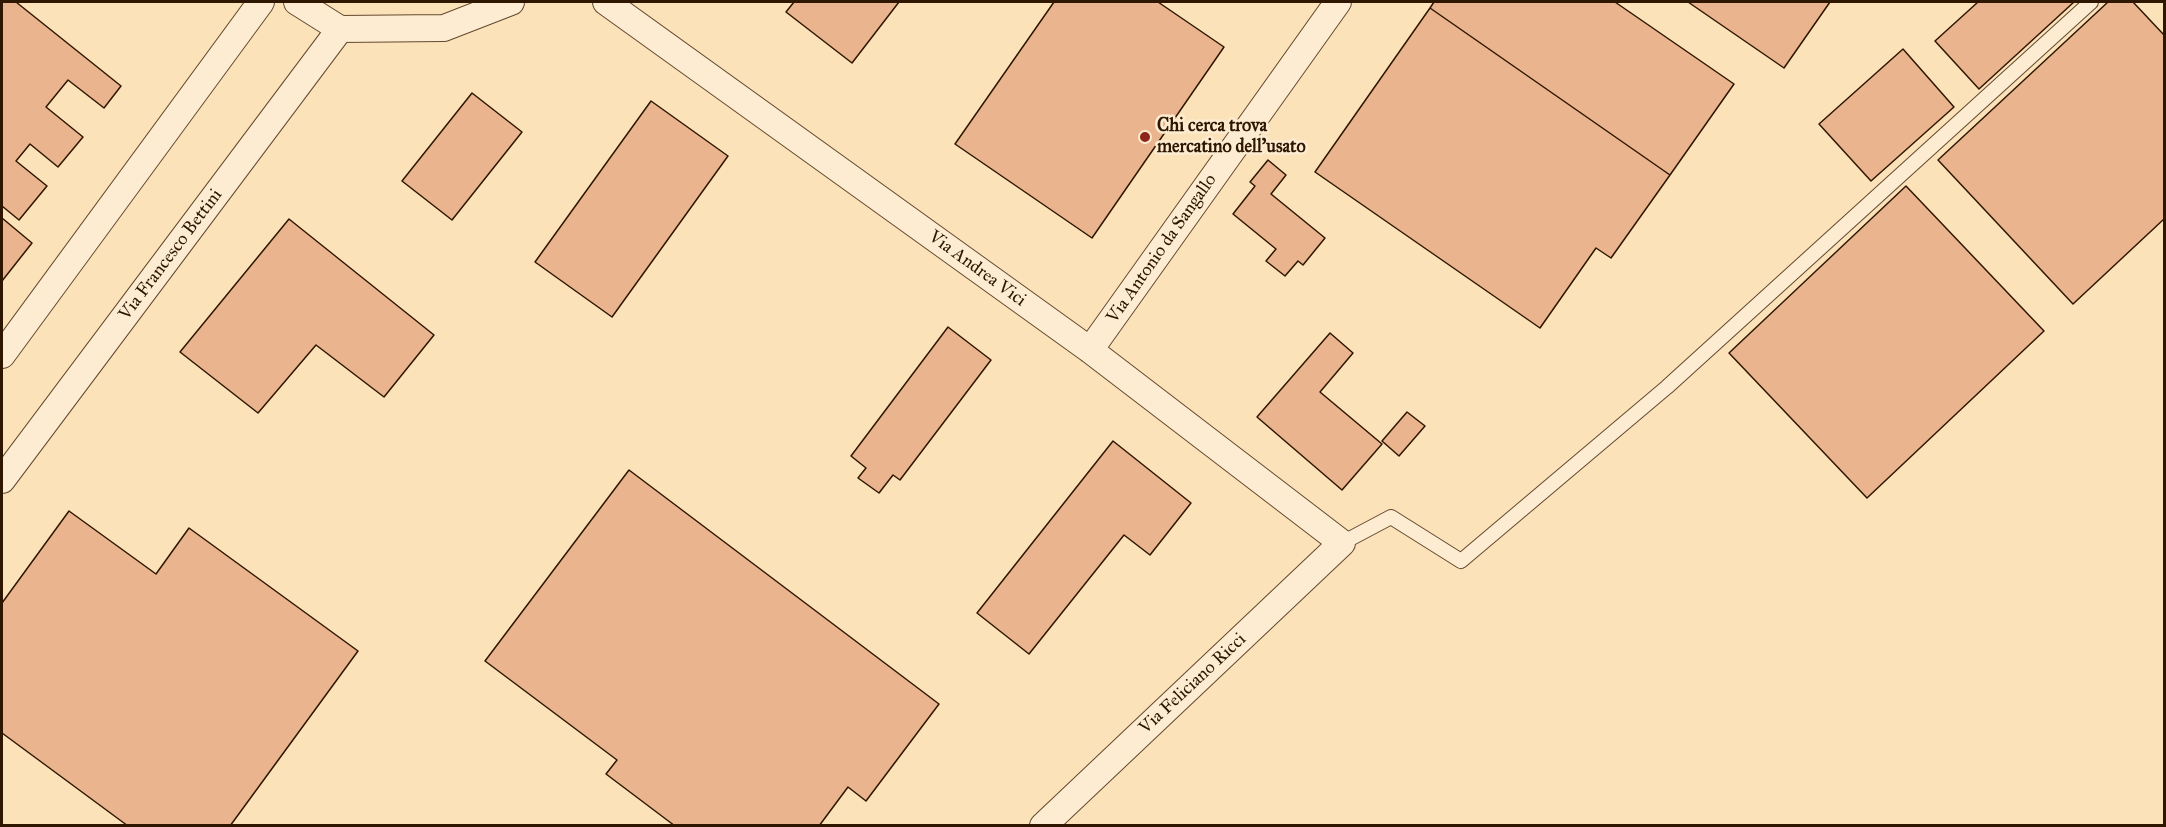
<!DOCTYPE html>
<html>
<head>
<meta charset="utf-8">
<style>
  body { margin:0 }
  #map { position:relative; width:2166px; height:827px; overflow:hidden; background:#fce2b9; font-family:"IM FELL Great Primer",serif }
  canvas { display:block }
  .frame { position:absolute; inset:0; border:3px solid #2e1600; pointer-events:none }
</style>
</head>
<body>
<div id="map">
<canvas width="2166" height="827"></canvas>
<div class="frame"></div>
</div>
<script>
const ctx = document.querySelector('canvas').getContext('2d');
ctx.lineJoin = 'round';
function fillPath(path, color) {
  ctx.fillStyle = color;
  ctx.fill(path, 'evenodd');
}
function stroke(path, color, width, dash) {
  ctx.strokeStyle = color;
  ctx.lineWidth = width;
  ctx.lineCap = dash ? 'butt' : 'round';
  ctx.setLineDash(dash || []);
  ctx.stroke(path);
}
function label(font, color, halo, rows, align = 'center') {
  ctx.font = font + ' "IM FELL Great Primer",serif';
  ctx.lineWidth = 5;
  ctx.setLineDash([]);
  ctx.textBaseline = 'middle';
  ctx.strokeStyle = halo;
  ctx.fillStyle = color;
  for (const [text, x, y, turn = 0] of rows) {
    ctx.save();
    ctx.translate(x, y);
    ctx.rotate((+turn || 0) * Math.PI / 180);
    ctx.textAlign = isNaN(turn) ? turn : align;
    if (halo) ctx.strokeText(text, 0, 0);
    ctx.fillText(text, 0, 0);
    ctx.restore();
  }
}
const building = new Path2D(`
  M 2,2 L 16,2 L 121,86 L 104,108 L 68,80 L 46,107 L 83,137 L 58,167 L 30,144 L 16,161 L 47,186 L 19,220 L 2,206 Z
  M 794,2 L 899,2 L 852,63 L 786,12 Z
  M 1054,2 L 1158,2 L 1224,47 L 1092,238 L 955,144 Z
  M 1434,2 L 1615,2 L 1734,84 L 1670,175 L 1430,8 Z
  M 1688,2 L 1830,2 L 1784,68 Z
  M 1978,2 L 2074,2 L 1979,89 L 1935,41 Z
  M 2108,2 L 2133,2 L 2164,35 L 2164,219 L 2073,304 L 1938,160 Z
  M 1430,8 L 1670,175 L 1611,258 L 1596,248 L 1540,328 L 1315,172 Z
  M 1903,49 L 1954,107 L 1871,181 L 1819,124 Z
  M 472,93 L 522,132 L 452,220 L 402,181 Z
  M 651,101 L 728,156 L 612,317 L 535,262 Z
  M 1268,160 L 1286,175 L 1271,194 L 1325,238 L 1303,265 L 1298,261 L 1285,276 L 1266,261 L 1276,249 L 1233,214 L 1255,186 L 1250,182 Z
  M 1906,186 L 2044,331 L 1867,498 L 1729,353 Z
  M 2,218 L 32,243 L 2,281 Z
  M 289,219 L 434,335 L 384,397 L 316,345 L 258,413 L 180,352 Z
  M 948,327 L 991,360 L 900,480 L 893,475 L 879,493 L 858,478 L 866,468 L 851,456 Z
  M 1330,333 L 1353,353 L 1320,392 L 1382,444 L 1342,490 L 1257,417 Z
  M 1407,412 L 1425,426 L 1399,456 L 1382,441 Z
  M 1113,441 L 1191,503 L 1150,555 L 1124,535 L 1029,654 L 977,613 Z
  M 629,470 L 939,704 L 866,801 L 848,787 L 819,826 L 675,826 L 606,774 L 617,760 L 485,661 Z
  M 69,511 L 156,574 L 189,528 L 358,651 L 230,826 L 128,826 L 2,733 L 2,603 Z`);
fillPath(building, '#eab48e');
stroke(building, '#2e1600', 1.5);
const service = new Path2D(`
  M 1342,543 L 1391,517 L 1461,561 L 1667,387 L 2091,2`);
const minor = new Path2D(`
  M 297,2 L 340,29 L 444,28 L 511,2
  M 606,2 L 1090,350 L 1342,543 L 1043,826
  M 1090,350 L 1338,2
  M 2,355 L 261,2
  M 2,480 L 340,29`);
stroke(service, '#62492e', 16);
stroke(minor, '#62492e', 28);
stroke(service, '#fdecd2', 14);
stroke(minor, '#fdecd2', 26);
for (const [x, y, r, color] of [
  [1145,137,6,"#8f2418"]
]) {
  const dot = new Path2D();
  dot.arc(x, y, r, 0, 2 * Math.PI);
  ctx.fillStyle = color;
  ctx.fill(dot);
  stroke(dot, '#fdecd2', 2);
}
label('bold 18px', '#2e1600', '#fdecd2', [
  ["Chi cerca trova",1157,127],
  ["mercatino dell'usato",1157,148]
], 'left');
label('18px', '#2e1600', '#fdecd2', [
  ["Via Antonio da Sangallo",1162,249,-55],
  ["Via Francesco Bettini",171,255,-53],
  ["Via Andrea Vici",977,269,36],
  ["Via Feliciano Ricci",1193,684,-43]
]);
</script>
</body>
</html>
